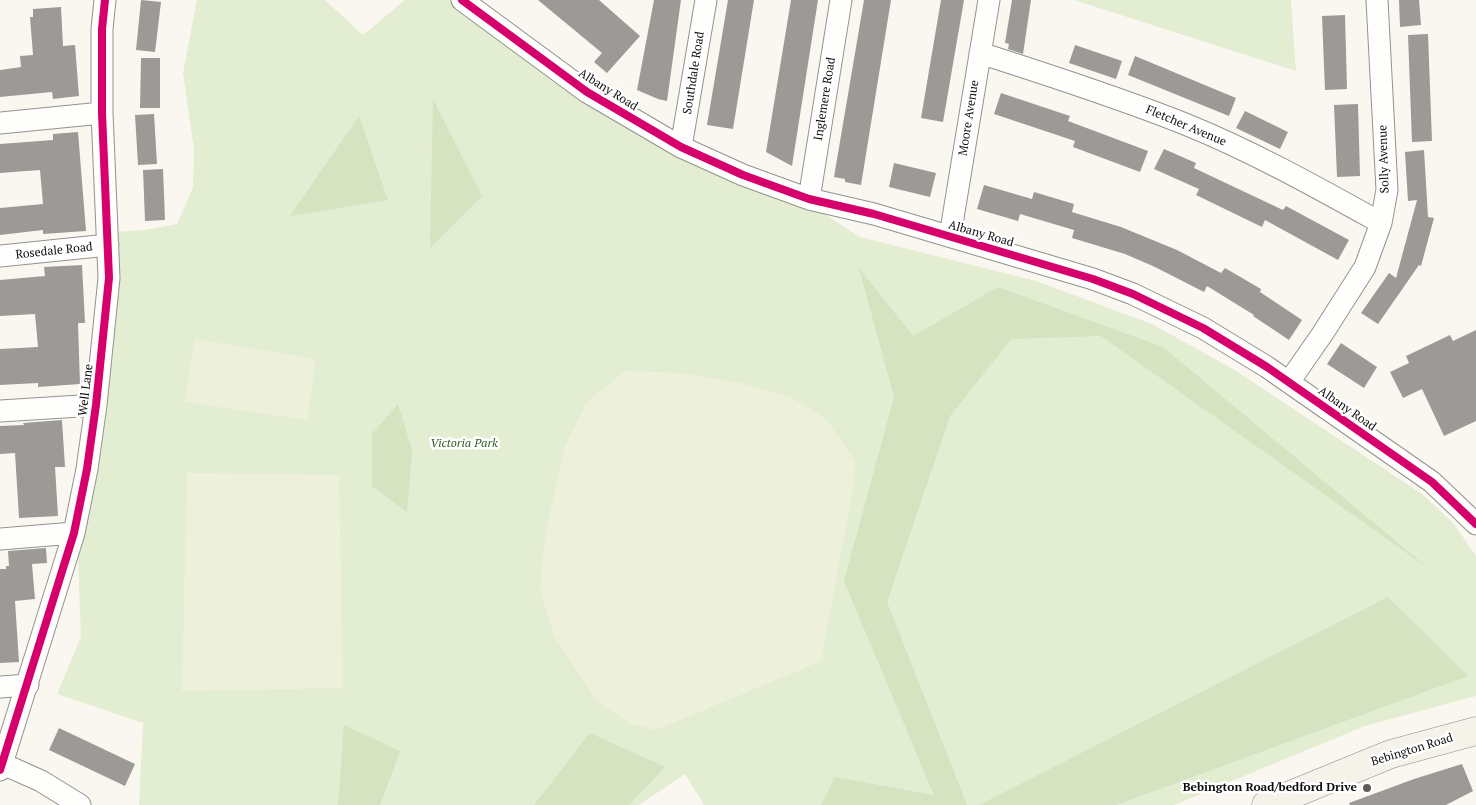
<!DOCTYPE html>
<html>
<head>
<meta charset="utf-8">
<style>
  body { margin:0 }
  canvas { display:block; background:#faf7f0 }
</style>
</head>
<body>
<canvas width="1476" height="805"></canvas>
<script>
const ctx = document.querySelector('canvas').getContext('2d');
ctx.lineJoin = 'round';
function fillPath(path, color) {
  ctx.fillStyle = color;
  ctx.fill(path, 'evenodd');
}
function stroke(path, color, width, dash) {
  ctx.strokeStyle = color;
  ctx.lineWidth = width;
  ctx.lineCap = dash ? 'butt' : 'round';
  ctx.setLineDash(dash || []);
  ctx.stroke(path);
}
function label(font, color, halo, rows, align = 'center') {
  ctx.font = font + ' "PT Serif",serif';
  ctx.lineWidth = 5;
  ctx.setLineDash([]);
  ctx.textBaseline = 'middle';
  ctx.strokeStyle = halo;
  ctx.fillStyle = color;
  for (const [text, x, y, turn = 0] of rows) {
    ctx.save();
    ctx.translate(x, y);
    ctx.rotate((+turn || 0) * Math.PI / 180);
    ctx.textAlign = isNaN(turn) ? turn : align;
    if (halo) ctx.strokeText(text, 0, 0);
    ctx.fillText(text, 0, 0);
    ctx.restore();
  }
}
fillPath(new Path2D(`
  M 197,0 L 325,0 L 363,35 L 405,0 L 457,0 L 585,95 L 806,202 L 860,237 L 1036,281 L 1152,324 L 1233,369 L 1422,494 L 1454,524 L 1476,556 L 1476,696 L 1365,726 L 1174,805 L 704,805 L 685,774 L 639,805 L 139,805 L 143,723 L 57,694 L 81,637 L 77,537 L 112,232 L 144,230 L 177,224 L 193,187 L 194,149 L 183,73 Z
  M 1074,0 L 1291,0 L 1296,71 Z`), '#e3edd2');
fillPath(new Path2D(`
  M 433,99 L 482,196 L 430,248 Z
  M 359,116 L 388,200 L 290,216 Z
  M 859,268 L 913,336 L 998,287 L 1163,347 L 1428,568 L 1101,336 L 1011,339 L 950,416 L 887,602 L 967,805 L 821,805 L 835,777 L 934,795 L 844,581 L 894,397 Z
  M 398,404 L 412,450 L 407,512 L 372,486 L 372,434 Z
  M 1388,597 L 1468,676 L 1116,805 L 979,805 Z
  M 344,725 L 400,751 L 380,805 L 338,805 Z
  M 590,733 L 665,767 L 629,805 L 534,805 Z`), '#d5e3c1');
fillPath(new Path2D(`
  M 194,339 L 316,359 L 307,420 L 185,402 Z
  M 625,371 L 679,373 L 741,383 L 792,398 L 826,419 L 855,461 L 854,485 L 821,661 L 656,730 L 632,724 L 596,700 L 554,636 L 540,590 L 545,536 L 565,446 L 587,402 Z
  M 187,473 L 339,475 L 343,688 L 182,691 Z`), '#edf1dc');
fillPath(new Path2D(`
  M 141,0 L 161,2 L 155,52 L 136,50 Z
  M 538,0 L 599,0 L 640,36 L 607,73 L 594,62 L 602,53 Z
  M 654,0 L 681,0 L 667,101 L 658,99 L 637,90 Z
  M 728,0 L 754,0 L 733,129 L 707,125 Z
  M 791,0 L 818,0 L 792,166 L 766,152 Z
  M 864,0 L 891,0 L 861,185 L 845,182 L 845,179 L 834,177 Z
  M 941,0 L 964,0 L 943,122 L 921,118 Z
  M 1012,0 L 1031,0 L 1023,54 L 1008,49 L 1009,44 L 1005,43 Z
  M 1399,0 L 1419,0 L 1421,25 L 1400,27 Z
  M 61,7 L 63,46 L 75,45 L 79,96 L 53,99 L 52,92 L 0,97 L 0,70 L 21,67 L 20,56 L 33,55 L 30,17 L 33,17 L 33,9 Z
  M 1345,15 L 1347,89 L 1325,90 L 1322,16 Z
  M 1428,34 L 1432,141 L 1412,142 L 1408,35 Z
  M 1075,45 L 1122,61 L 1116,79 L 1069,63 Z
  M 1135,56 L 1236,98 L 1229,116 L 1128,75 Z
  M 141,58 L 160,58 L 160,108 L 140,108 Z
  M 1001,93 L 1070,116 L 1068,121 L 1148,151 L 1140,172 L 1073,147 L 1075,141 L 994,114 Z
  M 1358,104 L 1360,176 L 1337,177 L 1334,105 Z
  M 1245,111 L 1288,132 L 1280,149 L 1236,128 Z
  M 154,114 L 157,164 L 138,165 L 135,115 Z
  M 78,132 L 86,231 L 43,234 L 43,230 L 0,235 L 0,208 L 43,204 L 40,170 L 0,173 L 0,144 L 53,140 L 53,134 Z
  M 1164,149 L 1196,163 L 1194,168 L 1283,210 L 1286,206 L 1349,240 L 1338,260 L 1265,220 L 1262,227 L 1196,195 L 1199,189 L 1154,169 Z
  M 1424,150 L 1428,217 L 1434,218 L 1421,266 L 1419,265 L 1378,324 L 1361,313 L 1389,273 L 1396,278 L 1417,200 L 1408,201 L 1405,152 Z
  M 894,163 L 936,173 L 930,197 L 889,187 Z
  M 163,169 L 165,220 L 145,221 L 143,170 Z
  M 984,185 L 1032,199 L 1034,192 L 1074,204 L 1072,212 L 1121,227 L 1177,250 L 1221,273 L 1225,268 L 1261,289 L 1260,292 L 1302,320 L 1289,340 L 1253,316 L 1254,315 L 1207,286 L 1204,292 L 1155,267 L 1125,254 L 1072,238 L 1074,230 L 1020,214 L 1018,221 L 977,209 Z
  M 82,265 L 85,323 L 78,323 L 80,384 L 38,387 L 38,383 L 0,385 L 0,349 L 38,347 L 35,314 L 0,316 L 0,280 L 45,276 L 44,267 Z
  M 1476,330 L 1476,421 L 1444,436 L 1422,389 L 1403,398 L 1390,372 L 1409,363 L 1406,356 L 1450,335 L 1453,341 Z
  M 1341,343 L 1377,367 L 1364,388 L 1327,364 Z
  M 62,420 L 65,467 L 55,467 L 58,516 L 19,518 L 15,453 L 0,454 L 0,426 L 24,425 L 23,423 Z
  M 46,548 L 47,563 L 32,564 L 35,599 L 15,601 L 19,662 L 0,663 L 0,569 L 6,569 L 6,566 L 9,566 L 8,551 Z
  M 59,728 L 135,764 L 125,786 L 49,750 Z
  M 1462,764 L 1473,791 L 1446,805 L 1350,805 L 1349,803 L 1414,779 Z`), '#9c9a96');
const street = new Path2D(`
  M 462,0 L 587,92 L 681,147 L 743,175 L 809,199 L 874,214 L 1093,279 L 1133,294 L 1203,328 L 1267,367 L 1432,482 L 1476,524
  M 980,53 C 1049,75 1117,97 1185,124 C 1252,151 1318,188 1381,223
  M 0,123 L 102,113
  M 681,147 L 706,0
  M 809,199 L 841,0
  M 950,236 L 989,0
  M 0,256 L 108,245
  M 1289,382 L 1323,333 L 1365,267 L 1381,223 L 1387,190 L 1377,0
  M 0,411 L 96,405
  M 0,539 L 74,533
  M 0,687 L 28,685
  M 3,764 L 41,781 L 80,805
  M 0,770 L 74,533 L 87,469 L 96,405 L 109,278 L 102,113 L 102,29 L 105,0`);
const secondary = new Path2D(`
  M 1266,805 L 1391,754 L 1476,731`);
stroke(street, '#93928f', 23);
stroke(secondary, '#8a8885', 29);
stroke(street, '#fefefd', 21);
stroke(secondary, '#f4f2e9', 28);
stroke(new Path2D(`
  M 462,0 L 587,92 L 681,147 L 743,175 L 809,199 L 874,214 L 1093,279 L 1133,294 L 1203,328 L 1267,367 L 1432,482 L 1476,524
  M 0,770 L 74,533 L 87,469 L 96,405 L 109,278 L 102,113 L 102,29 L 105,0`), '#d6006c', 8);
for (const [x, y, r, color] of [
  [1367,788,5,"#5f5e5c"]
]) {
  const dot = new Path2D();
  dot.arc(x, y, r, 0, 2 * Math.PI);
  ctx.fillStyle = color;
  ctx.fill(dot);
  stroke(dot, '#fff', 2);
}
label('12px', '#0c0c0c', '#fff', [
  ["Southdale Road",694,73,-81],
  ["Albany Road",608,90,32],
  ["Inglemere Road",825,99,-81],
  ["Moore Avenue",969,118,-81],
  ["Fletcher Avenue",1186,126,23],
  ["Solly Avenue",1384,159,-92],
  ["Albany Road",981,234,16],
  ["Rosedale Road",54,251,-6],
  ["Well Lane",86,390,-83],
  ["Albany Road",1347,409,35],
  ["Bebington Road",1412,750,-17]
]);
label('italic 12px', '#315d23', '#fff', [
  ["Victoria Park",464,444]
]);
label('bold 12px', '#0c0c0c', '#fff', [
  ["Bebington Road/bedford Drive",1357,788]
], 'right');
</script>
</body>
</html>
